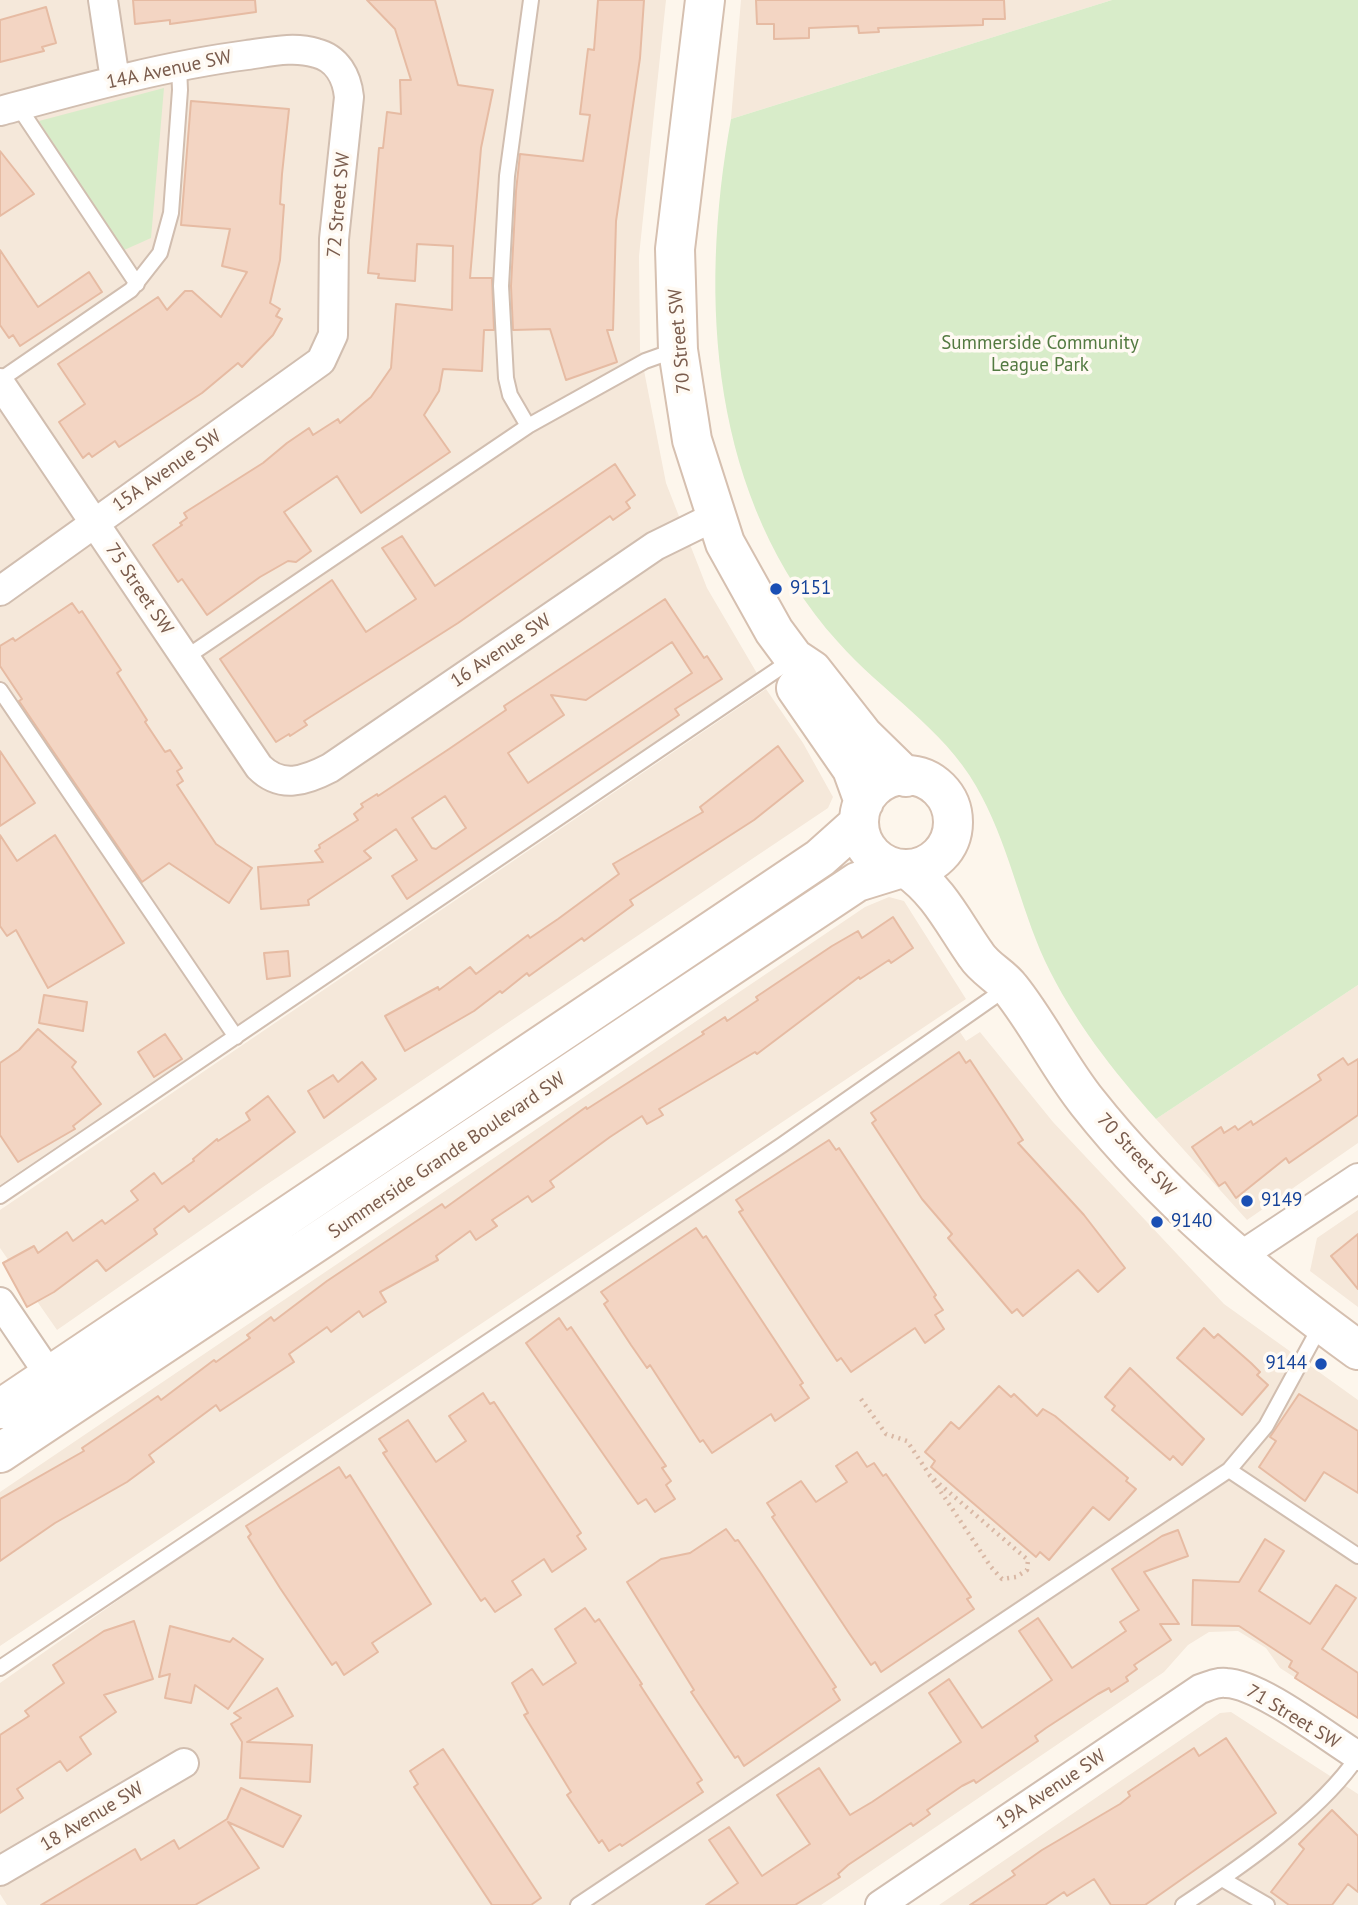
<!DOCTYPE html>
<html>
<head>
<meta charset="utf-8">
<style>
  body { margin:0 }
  canvas { display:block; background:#fdf6ec }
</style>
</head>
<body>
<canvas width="1358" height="1905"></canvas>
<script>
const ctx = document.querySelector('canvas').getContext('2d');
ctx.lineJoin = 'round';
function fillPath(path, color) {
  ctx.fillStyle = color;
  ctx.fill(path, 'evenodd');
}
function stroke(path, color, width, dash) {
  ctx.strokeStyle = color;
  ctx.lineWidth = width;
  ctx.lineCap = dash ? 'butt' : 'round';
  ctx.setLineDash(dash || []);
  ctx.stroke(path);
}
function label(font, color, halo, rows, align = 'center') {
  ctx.font = font + ' "PT Sans",sans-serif';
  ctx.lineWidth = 7;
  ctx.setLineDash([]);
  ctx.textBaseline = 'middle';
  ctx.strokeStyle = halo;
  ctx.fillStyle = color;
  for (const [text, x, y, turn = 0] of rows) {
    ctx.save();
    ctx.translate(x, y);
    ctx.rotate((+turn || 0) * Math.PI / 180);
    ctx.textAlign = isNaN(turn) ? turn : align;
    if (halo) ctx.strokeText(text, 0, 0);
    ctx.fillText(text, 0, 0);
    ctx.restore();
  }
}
fillPath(new Path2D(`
  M 0,0 L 666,0 L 639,256 L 640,350 L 666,483 L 707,588 L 758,675 L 0,1185 Z
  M 741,0 L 1112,0 L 731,119 Z
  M 766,689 L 803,743 L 833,797 L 828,808 L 263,1187 L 57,1330 L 0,1248 L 0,1210 Z
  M 889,897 L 904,901 L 966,999 L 0,1646 L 0,1492 L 865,907 Z
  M 1358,985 L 1358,1143 L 1247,1220 L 1156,1119 Z
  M 960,1032 L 966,1041 L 980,1032 L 1053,1122 L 1224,1304 L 1358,1400 L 1358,1718 L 1280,1668 L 1266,1648 L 1238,1631 L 1209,1632 L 1188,1645 L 1164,1672 L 821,1905 L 7,1905 L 0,1894 L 0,1683 L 223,1527 Z
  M 1358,1210 L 1358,1307 L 1310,1271 L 1317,1238 Z
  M 1231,1712 L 1358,1794 L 1358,1905 L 939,1905 L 1220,1713 Z`), '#f5e8da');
fillPath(new Path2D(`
  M 1112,0 L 1358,0 L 1358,985 L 1156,1119 C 1113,1071 1073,1020 1045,961 C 1019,904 1008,841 976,786 C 943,728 882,692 838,642 C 710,499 698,300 731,119 Z
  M 164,88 L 151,238 L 122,251 L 39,121 Z`), '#d8ecc9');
const building = new Path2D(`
  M 133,0 L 255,0 L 256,12 L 170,24 L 170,20 L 135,24 Z
  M 367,0 L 435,0 L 458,85 L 493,90 L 481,148 L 470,278 L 492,278 L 494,330 L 484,330 L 482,371 L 443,369 L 439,391 L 424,415 L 450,452 L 361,513 L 337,476 L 284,512 L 311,551 L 296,562 L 288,561 L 260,577 L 207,615 L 182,579 L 178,582 L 153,545 L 182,525 L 180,523 L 187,518 L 184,513 L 263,463 L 287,443 L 309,428 L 313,435 L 338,419 L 340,423 L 371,397 L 391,368 L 396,304 L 452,310 L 453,246 L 417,244 L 415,281 L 378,278 L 379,274 L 368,273 L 379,148 L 383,148 L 387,112 L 401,114 L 400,80 L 411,80 L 395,29 Z
  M 598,0 L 644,0 L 640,58 L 616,221 L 613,330 L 607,330 L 617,362 L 566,380 L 550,329 L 513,330 L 511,286 L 516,191 L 520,154 L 583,161 L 590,115 L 580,114 L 588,49 L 594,50 Z
  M 756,0 L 1004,0 L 1005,19 L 983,19 L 983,25 L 878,28 L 879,32 L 859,33 L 858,26 L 809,28 L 809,38 L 774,39 L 774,24 L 757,24 Z
  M 46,7 L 56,43 L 42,47 L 44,51 L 0,62 L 0,20 Z
  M 191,101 L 289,109 L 282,174 L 280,204 L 284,205 L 280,260 L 270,303 L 280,309 L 276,316 L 282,319 L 273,335 L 242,367 L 238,363 L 202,393 L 119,447 L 115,441 L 92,457 L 89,453 L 83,458 L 59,422 L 85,404 L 58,364 L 158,297 L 167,310 L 185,291 L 192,291 L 221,317 L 247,272 L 222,266 L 230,229 L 181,225 Z
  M 0,151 L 34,194 L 0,216 Z
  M 0,250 L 38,307 L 89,272 L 102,292 L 20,346 L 13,335 L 9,338 L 0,325 Z
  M 615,464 L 635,495 L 626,502 L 630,508 L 613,520 L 610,516 L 458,623 L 304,721 L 307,725 L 290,736 L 289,734 L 276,742 L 220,659 L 332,580 L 366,632 L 416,599 L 382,548 L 402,536 L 435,586 Z
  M 665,599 L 704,658 L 707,656 L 722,679 L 675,709 L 679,715 L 407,899 L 392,876 L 417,860 L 396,829 L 364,851 L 371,858 L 308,900 L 309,905 L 261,909 L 258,867 L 323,862 L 315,851 L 320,848 L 319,845 L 358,820 L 354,814 L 363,807 L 361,804 L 377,794 L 378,796 L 449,749 L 506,710 L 504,706 ZM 672,642 L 692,673 L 528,783 L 508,753 L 564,715 L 551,695 L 586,700 ZM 445,796 L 466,828 L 436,849 L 432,848 L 412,818 Z
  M 72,603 L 79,613 L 82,611 L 121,670 L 117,673 L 147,720 L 145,722 L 165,752 L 170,750 L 182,768 L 177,771 L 183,781 L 177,785 L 216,844 L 252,868 L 229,903 L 169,863 L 142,882 L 19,701 L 22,699 L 0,666 L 0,646 L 13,638 L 15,641 Z
  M 778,746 L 803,781 L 754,820 L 630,900 L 633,905 L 584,941 L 582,938 L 529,976 L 527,973 L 502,993 L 500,991 L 474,1011 L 405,1051 L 385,1016 L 438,987 L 439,990 L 470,967 L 476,974 L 528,935 L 530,938 L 558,919 L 619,874 L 613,864 L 703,812 L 700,807 Z
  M 0,751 L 35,803 L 0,826 Z
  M 0,835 L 17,861 L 55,835 L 124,943 L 48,988 L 16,930 L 7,936 L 0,926 Z
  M 893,917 L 913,948 L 891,963 L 889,960 L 860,979 L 859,977 L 757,1054 L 755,1052 L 659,1109 L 663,1115 L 647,1124 L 642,1116 L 610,1137 L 550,1181 L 554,1187 L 532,1202 L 528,1196 L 492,1220 L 497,1226 L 476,1240 L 470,1231 L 436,1256 L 438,1260 L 380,1292 L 386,1302 L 363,1317 L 359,1311 L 331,1332 L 327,1327 L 289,1354 L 294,1362 L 220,1411 L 216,1405 L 149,1455 L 154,1462 L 127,1482 L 55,1523 L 0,1561 L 0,1499 L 84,1451 L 82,1448 L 135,1412 L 158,1396 L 161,1400 L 214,1360 L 216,1362 L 250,1338 L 247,1335 L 271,1317 L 274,1321 L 327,1281 L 442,1204 L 445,1208 L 586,1107 L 587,1109 L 704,1034 L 702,1032 L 725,1017 L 727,1021 L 758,1000 L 756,997 L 832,946 L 858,931 L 862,938 Z
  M 288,951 L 290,976 L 267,979 L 264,953 Z
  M 44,995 L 87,1002 L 83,1031 L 39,1023 Z
  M 38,1029 L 76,1062 L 72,1067 L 101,1104 L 73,1126 L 75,1129 L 18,1162 L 0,1135 L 0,1063 L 19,1050 Z
  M 165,1034 L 182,1059 L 154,1077 L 138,1052 Z
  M 959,1052 L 966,1063 L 970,1060 L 1023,1140 L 1018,1143 L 1084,1215 L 1125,1268 L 1098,1292 L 1078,1270 L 1023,1316 L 1017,1309 L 1012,1313 L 948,1238 L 952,1234 L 922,1199 L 872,1123 L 876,1120 L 871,1113 Z
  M 1343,1058 L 1348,1065 L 1358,1059 L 1358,1115 L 1289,1163 L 1286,1158 L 1236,1198 L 1225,1182 L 1219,1186 L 1192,1147 L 1221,1127 L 1224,1133 L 1235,1126 L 1238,1130 L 1251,1121 L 1253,1125 L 1321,1080 L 1318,1075 Z
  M 362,1062 L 376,1079 L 324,1118 L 308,1091 L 333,1075 L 338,1082 Z
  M 268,1096 L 295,1132 L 189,1212 L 184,1206 L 154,1229 L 157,1234 L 106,1271 L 97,1260 L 54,1292 L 27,1307 L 3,1263 L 34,1246 L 38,1253 L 67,1232 L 73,1241 L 102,1220 L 105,1224 L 138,1200 L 131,1191 L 154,1173 L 162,1184 L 194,1161 L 193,1159 L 217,1139 L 218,1141 L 250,1120 L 246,1113 Z
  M 829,1140 L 836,1150 L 839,1148 L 936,1295 L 934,1297 L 943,1310 L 935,1315 L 944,1329 L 925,1343 L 915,1328 L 851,1372 L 841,1358 L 837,1361 L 815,1328 L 739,1212 L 743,1210 L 736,1200 Z
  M 696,1228 L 703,1238 L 706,1236 L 803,1383 L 800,1385 L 809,1398 L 775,1421 L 771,1414 L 712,1453 L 703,1440 L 700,1442 L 650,1365 L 647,1368 L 631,1345 L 604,1304 L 608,1301 L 601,1292 Z
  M 1358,1234 L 1358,1289 L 1331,1256 Z
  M 559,1318 L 567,1330 L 571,1327 L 666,1466 L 662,1468 L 671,1481 L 666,1485 L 675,1499 L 655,1512 L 646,1499 L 638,1504 L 526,1343 Z
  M 1204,1328 L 1214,1338 L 1218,1334 L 1251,1363 L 1260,1372 L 1257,1375 L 1268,1385 L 1242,1415 L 1177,1358 Z
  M 1130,1368 L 1204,1439 L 1182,1465 L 1173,1456 L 1170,1460 L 1112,1410 L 1115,1406 L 1105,1397 Z
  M 999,1386 L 1011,1397 L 1014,1394 L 1037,1416 L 1043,1409 L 1055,1416 L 1128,1478 L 1126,1481 L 1136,1489 L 1109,1520 L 1093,1507 L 1049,1560 L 1040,1552 L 1036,1557 L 931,1467 L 935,1461 L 925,1452 L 951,1422 L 959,1429 Z
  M 483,1393 L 490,1404 L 494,1402 L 559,1500 L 581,1533 L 577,1536 L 586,1549 L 552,1572 L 544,1559 L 512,1581 L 521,1595 L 495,1612 L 485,1598 L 481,1601 L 465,1577 L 383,1453 L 387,1451 L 379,1439 L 408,1420 L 436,1462 L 466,1441 L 449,1416 Z
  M 1299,1394 L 1358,1431 L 1358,1493 L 1324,1472 L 1305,1501 L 1259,1467 L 1276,1441 L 1270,1437 Z
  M 857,1452 L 867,1467 L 874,1463 L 883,1476 L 886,1474 L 971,1597 L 967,1599 L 974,1609 L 881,1672 L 875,1662 L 871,1665 L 849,1633 L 772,1517 L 775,1515 L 767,1503 L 801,1481 L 816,1502 L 847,1482 L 836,1466 Z
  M 339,1467 L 346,1478 L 350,1475 L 431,1604 L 372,1643 L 378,1652 L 344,1675 L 336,1662 L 332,1665 L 280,1588 L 248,1537 L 251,1534 L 246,1526 Z
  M 726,1529 L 735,1541 L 738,1540 L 760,1572 L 836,1687 L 833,1689 L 840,1700 L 744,1766 L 738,1756 L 735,1758 L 691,1692 L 694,1690 L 627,1582 L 661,1559 L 690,1553 Z
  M 1178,1530 L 1188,1556 L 1144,1572 L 1179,1624 L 1160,1624 L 1171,1640 L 1134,1665 L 1137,1669 L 1126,1677 L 1128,1681 L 1111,1692 L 1109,1688 L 1098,1694 L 1046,1728 L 1035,1736 L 1038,1741 L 976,1783 L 974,1780 L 962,1786 L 927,1810 L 930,1814 L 913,1826 L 911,1823 L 848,1865 L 838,1874 L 840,1877 L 795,1905 L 706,1905 L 738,1883 L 709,1840 L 729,1827 L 762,1876 L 810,1844 L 777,1795 L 819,1768 L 850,1815 L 872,1802 L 961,1742 L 929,1693 L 949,1679 L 982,1728 L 1052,1680 L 1019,1631 L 1038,1618 L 1072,1668 L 1126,1631 L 1120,1622 L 1139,1610 L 1112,1569 L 1162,1536 Z
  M 1265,1539 L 1284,1551 L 1259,1591 L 1310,1624 L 1336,1585 L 1356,1598 L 1322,1649 L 1358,1673 L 1358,1718 L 1295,1678 L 1298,1673 L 1289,1667 L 1292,1661 L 1239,1626 L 1192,1625 L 1193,1580 L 1239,1582 Z
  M 585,1608 L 595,1622 L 599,1619 L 642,1684 L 640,1685 L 702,1780 L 697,1783 L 703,1792 L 622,1846 L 620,1844 L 609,1851 L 602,1840 L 599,1843 L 567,1795 L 571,1792 L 524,1715 L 528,1713 L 512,1683 L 532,1669 L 543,1685 L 576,1663 L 555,1629 Z
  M 134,1621 L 153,1679 L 104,1695 L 116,1712 L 80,1737 L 91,1754 L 67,1771 L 60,1761 L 17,1789 L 23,1798 L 0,1813 L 0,1735 L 29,1716 L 25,1711 L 64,1683 L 53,1665 L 104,1631 Z
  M 170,1626 L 230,1642 L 233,1638 L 263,1659 L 228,1709 L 195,1685 L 191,1703 L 165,1698 L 170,1674 L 159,1677 Z
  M 277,1688 L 293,1716 L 247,1742 L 312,1745 L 310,1782 L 240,1778 L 242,1742 L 231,1724 L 241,1718 L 234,1713 Z
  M 1226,1738 L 1276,1813 L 1145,1905 L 1111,1905 L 1094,1879 L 1067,1896 L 1064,1892 L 1045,1905 L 970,1905 L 1015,1875 L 1012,1871 L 1042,1850 L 1120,1804 L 1130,1796 L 1128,1792 L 1194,1748 L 1199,1756 Z
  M 443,1749 L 541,1898 L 531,1905 L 492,1905 L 414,1787 L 418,1784 L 410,1771 Z
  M 241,1788 L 301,1816 L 283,1847 L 228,1822 L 259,1868 L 195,1905 L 41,1905 L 135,1849 L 141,1860 L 174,1840 L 179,1849 L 227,1819 Z
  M 1332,1810 L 1358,1836 L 1358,1892 L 1348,1884 L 1332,1905 L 1289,1905 L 1271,1892 L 1304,1849 L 1299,1844 Z`);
fillPath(building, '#f3d5c3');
stroke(building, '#e6bba3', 2);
const lane = new Path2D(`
  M 18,106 L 137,284
  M 0,380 L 131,290 L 160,253 L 171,213 L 180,90 L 179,66
  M 528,426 L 510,395 L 506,378 L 501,286 L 507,176 L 531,0
  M 185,658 L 528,426 L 645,361 L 676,350
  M 0,690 L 236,1037
  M 0,1196 L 793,659
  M 1229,1470 L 1358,1556
  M 0,1668 L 782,1145 L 1008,987
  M 1222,1879 L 1267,1905
  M 578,1905 L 1229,1470 L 1266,1426 L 1322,1323
  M 1183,1905 C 1239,1868 1321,1812 1358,1756`);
const street = new Path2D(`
  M 103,0 L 115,80
  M 0,111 C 81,89 163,66 247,55 C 269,52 294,46 316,53 C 337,58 347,77 349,97 L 334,239 L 333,335 L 321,361 L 0,591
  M 0,383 L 259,767 C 281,789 305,781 330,768 L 655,546 L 714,517
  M 1239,1257 L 1358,1178
  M 0,1302 L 59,1389
  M 0,1871 L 184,1763
  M 880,1905 L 1200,1689 C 1209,1686 1217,1682 1226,1683 C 1260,1684 1327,1737 1358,1756`);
const secondary = new Path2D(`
  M 705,0 L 675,249 L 678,350 L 692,440 L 725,543 L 774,631 L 794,658 L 812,670 L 863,735 L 906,777
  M 796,688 L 852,769 L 864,802
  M859 822a47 47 0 1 1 94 0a47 47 0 1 1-94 0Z
  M 907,869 C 939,891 954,924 976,955 C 985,969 1001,976 1010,988 C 1039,1024 1059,1067 1088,1103 C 1163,1198 1260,1279 1358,1350
  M 0,1409 L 820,858 L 858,824
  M 0,1453 L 857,882 L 899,869`);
stroke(lane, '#d1beb0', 18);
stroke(street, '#d1beb0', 32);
stroke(secondary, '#d6c0b0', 42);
stroke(new Path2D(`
  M 861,1399 L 886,1434 L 907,1441 L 991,1567 L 1002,1579 L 1016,1577 L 1027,1570 L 1028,1560 L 929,1475`), '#d9b8a5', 4.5, [2, 5]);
stroke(lane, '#fff', 14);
stroke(street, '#fff', 28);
stroke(secondary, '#fff', 38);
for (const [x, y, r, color] of [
  [776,589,7,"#1a4fb4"],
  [1247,1201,7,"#1a4fb4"],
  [1157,1222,7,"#1a4fb4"],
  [1321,1364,7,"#1a4fb4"]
]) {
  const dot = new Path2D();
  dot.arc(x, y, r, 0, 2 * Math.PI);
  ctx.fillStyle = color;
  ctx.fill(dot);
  stroke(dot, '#fffaf3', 2.5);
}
label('19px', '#7a5c4d', '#fffaf3', [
  ["14A Avenue SW",169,70,-12],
  ["72 Street SW",339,205,-85],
  ["70 Street SW",680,341,-95],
  ["15A Avenue SW",167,471,-35],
  ["75 Street SW",139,589,56],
  ["16 Avenue SW",501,651,-34],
  ["70 Street SW",1136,1155,47],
  ["Summerside Grande Boulevard SW",447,1156,-34],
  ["71 Street SW",1293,1717,31],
  ["19A Avenue SW",1051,1790,-34],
  ["18 Avenue SW",92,1817,-31]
]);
label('19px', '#537a41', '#fffaf3', [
  ["Summerside Community",1040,344],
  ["League Park",1040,366]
]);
label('19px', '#164399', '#fffaf3', [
  ["9151",790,589],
  ["9149",1261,1201],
  ["9140",1171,1222],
  ["9144",1307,1364,"right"]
], 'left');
</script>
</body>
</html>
